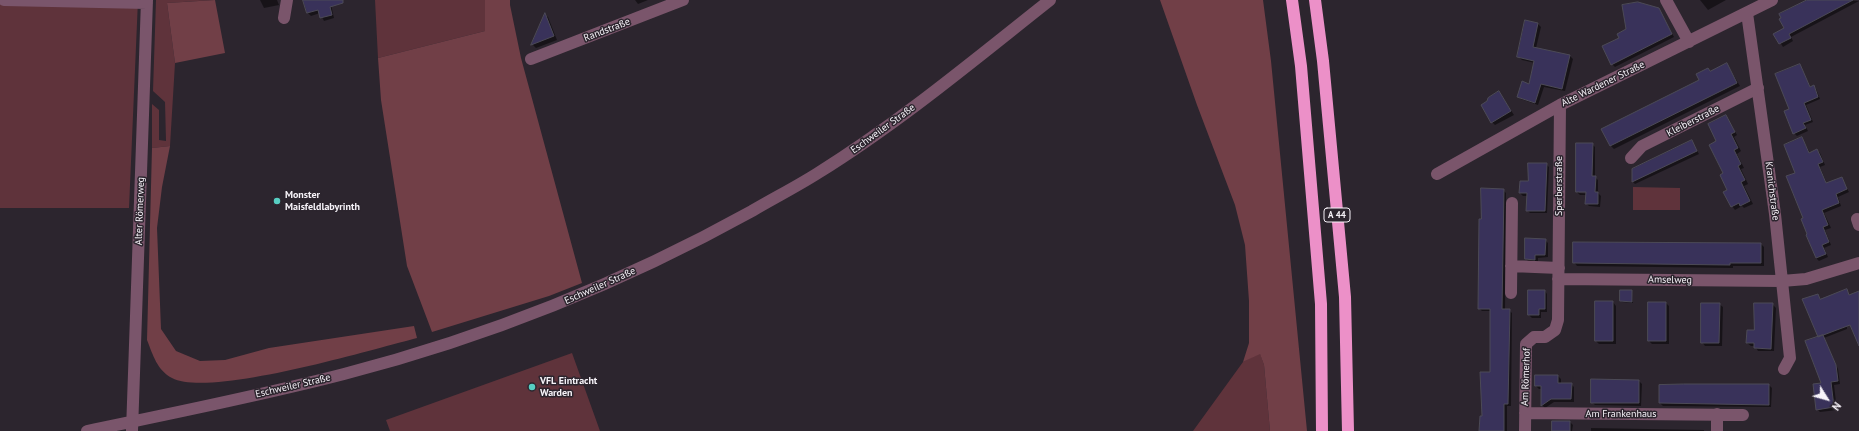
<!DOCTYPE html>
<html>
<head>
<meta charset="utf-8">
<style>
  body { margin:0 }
  #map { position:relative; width:1859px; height:431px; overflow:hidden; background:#2c252e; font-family:"PT Sans",sans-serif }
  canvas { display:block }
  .north { position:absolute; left:1807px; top:379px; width:40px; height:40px; -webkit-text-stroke:3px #2c252e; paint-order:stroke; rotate:127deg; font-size:11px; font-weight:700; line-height:16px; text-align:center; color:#f7f3f9 }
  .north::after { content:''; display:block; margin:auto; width:14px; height:18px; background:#f7f3f9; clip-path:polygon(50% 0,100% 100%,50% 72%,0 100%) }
</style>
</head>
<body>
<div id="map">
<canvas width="1859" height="431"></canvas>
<div class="north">N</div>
</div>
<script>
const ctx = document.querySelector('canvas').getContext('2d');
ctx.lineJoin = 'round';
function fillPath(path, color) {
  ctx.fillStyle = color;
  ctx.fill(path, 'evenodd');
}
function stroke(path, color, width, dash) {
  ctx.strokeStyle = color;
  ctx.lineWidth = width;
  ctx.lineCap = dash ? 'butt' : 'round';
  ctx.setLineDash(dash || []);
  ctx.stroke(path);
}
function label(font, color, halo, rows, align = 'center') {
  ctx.font = font + ' "PT Sans",sans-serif';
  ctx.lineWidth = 3;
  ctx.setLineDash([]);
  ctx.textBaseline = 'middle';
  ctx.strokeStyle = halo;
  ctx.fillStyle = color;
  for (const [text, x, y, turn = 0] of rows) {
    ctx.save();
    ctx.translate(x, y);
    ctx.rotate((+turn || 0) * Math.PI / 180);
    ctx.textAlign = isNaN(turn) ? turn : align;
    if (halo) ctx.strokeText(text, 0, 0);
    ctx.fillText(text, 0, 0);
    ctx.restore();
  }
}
fillPath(new Path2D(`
  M 0,0 L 138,0 L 129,208 L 0,208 Z
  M 156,0 L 214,0 L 167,3 L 175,63 L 170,146 L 152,148 L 152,104 L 159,110 L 159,140 L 166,141 L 165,102 L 153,91 Z
  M 375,0 L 485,0 L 485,31 L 378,58 Z
  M 1633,187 L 1680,188 L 1680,210 L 1633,210 Z
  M 572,353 L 600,431 L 390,431 L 386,420 Z
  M 1260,353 L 1264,365 L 1270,431 L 1193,431 L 1243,362 Z`), '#5f333b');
fillPath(new Path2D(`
  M 215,0 L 225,53 L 175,63 L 167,3 Z
  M 485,0 L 510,0 L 510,5 L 521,58 L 582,283 L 549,296 L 432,332 L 407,266 L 381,100 L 378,58 L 485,31 Z
  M 1160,0 L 1263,0 L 1271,61 L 1307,431 L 1270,431 L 1264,365 L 1260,354 L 1243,362 L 1249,343 L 1249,301 L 1245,245 L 1235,205 L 1197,105 Z
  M 170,146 L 162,187 L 157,228 L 161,329 L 176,351 L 200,361 L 225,360 L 269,348 L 414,326 L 417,338 C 370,350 210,398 172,378 C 157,370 153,355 147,340 L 152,148 Z`), '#713f47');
fillPath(new Path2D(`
  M 260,0 L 277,0 L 279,5 L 264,8 Z
  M 304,0 L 330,0 L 334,18 L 324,21 L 320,13 L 311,16 L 308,13 Z
  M 635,0 L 648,0 L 638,4 Z
  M 1700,0 L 1726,0 L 1708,10 Z
  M 1809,0 L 1859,1 L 1791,37 L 1793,41 L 1783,47 L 1775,34 L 1785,29 Z
  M 1658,9 L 1674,37 L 1615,67 L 1612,64 L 1620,38 Z
  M 545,15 L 548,17 L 557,40 L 536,48 L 533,45 Z
  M 1538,24 L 1541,27 L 1536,48 L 1570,56 L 1573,59 L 1565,91 L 1544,87 L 1538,105 L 1521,99 L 1518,96 L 1530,85 L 1535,63 L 1522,60 L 1519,57 Z
  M 1727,64 L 1740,86 L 1614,149 L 1611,146 L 1602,130 L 1701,80 L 1711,72 Z
  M 1800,65 L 1811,88 L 1813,87 L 1816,89 L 1820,99 L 1806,105 L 1813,122 L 1805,125 L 1808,131 L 1797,136 L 1794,133 L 1790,109 Z
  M 1499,92 L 1514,115 L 1495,125 L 1492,122 Z
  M 1726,116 L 1737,135 L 1734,137 L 1741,151 L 1737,154 L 1744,168 L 1741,169 L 1748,184 L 1744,186 L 1753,204 L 1744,208 L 1742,206 L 1735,210 L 1732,206 L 1718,142 Z
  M 1802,138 L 1810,153 L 1817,150 L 1820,153 L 1825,165 L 1820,167 L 1827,184 L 1841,178 L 1849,192 L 1838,197 L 1841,206 L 1824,213 L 1831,228 L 1825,230 L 1831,245 L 1824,248 L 1828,257 L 1819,261 L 1816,258 L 1809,234 L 1797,173 Z
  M 1691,141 L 1699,154 L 1635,184 L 1633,182 Z
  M 1592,144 L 1595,147 L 1595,177 L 1598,180 L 1598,193 L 1601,196 L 1600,207 L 1589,206 L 1586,203 L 1587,195 L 1580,195 L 1577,192 ZM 1579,191 L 1591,192 L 1591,194 L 1579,193 Z
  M 1546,164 L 1549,167 L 1547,213 L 1530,213 L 1527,210 L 1527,196 L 1523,196 L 1520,193 Z
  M 1503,190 L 1506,193 L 1505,310 L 1509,310 L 1512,313 L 1511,406 L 1507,406 L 1507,431 L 1481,431 L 1491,373 L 1491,311 L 1482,311 L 1479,308 L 1482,220 Z
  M 1545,240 L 1548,243 L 1548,257 L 1538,258 L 1538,262 L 1529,262 L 1526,259 Z
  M 1761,244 L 1764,247 L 1764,266 L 1733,266 L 1733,268 L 1577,266 L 1574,262 Z
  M 1846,290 L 1850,296 L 1859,293 L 1859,343 L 1847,314 L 1847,329 L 1824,338 L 1838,369 L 1840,384 L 1834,385 L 1837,410 L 1820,412 L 1817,409 L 1823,384 L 1817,295 L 1821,300 Z
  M 1545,291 L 1547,294 L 1547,312 L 1541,312 L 1541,318 L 1532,318 L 1529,315 Z
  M 1632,291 L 1633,303 L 1622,302 L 1621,301 Z
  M 1596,302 L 1613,302 L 1616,306 L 1616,344 L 1599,344 L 1596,341 Z
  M 1666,303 L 1669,306 L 1669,344 L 1652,344 L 1649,341 Z
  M 1719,304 L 1723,307 L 1722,346 L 1705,346 L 1702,342 Z
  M 1772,304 L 1776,308 L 1774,351 L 1758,351 L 1755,346 L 1751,346 L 1747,343 L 1748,331 L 1755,331 Z
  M 1558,376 L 1561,379 L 1561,384 L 1571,384 L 1574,387 L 1574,402 L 1554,402 L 1545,408 L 1542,405 L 1542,389 L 1539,389 L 1536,386 Z
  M 1639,381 L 1642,384 L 1641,406 L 1595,405 L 1592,402 Z
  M 1769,385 L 1772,388 L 1771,407 L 1663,406 L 1660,403 L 1660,386 Z
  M 1553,422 L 1570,422 L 1573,425 L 1572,431 L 1553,431 Z
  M 1591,428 L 1704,430 L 1704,431 L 1591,431 Z`), '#0007');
const building = new Path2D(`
  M 303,0 L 343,0 L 343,3 L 330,7 L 332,15 L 320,18 L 318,10 L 307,13 Z
  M 1807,0 L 1853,0 L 1789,34 L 1791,38 L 1779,44 L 1773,34 L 1784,28 L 1779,19 L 1781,18 L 1779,14 Z
  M 1638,2 L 1659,8 L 1672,34 L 1611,65 L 1602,46 L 1619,38 L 1617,34 L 1626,29 L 1622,5 Z
  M 545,13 L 554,36 L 531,45 Z
  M 1525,20 L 1538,23 L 1533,47 L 1570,55 L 1562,89 L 1541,84 L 1535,103 L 1517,97 L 1522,81 L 1529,84 L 1534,61 L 1517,57 Z
  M 1727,63 L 1737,83 L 1610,146 L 1601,129 L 1699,80 L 1696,74 L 1708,68 L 1710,71 Z
  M 1800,64 L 1810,87 L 1814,85 L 1818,97 L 1804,103 L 1811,120 L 1803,123 L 1806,128 L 1793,134 L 1784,111 L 1789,109 L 1775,74 Z
  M 1499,91 L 1511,111 L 1491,123 L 1481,105 L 1487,101 L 1488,98 Z
  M 1726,115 L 1735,132 L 1731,134 L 1738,148 L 1734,150 L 1741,164 L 1738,166 L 1745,180 L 1741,182 L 1750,201 L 1740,206 L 1739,203 L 1731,207 L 1723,192 L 1727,190 L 1720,175 L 1723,173 L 1709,145 L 1716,141 L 1708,124 Z
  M 1802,137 L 1809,153 L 1817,149 L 1823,162 L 1818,164 L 1826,183 L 1842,177 L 1847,189 L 1836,194 L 1839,203 L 1822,210 L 1828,225 L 1823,227 L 1829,242 L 1822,245 L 1826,254 L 1816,258 L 1806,235 L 1807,234 L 1801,219 L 1803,218 L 1786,176 L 1795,173 L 1784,145 Z
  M 1692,140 L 1697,151 L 1632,182 L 1632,169 Z
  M 1576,143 L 1593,143 L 1592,176 L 1596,176 L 1595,192 L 1598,192 L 1598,204 L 1585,204 L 1586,192 L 1576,192 Z
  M 1528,163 L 1547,163 L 1545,211 L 1526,211 L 1527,193 L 1519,193 L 1520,181 L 1528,181 Z
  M 1481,188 L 1504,189 L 1502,309 L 1510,309 L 1508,404 L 1504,404 L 1504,431 L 1479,431 L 1480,416 L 1482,416 L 1480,372 L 1490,372 L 1490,309 L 1478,309 L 1479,219 L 1481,219 Z
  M 1525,238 L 1546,239 L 1545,255 L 1535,255 L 1535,260 L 1525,259 Z
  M 1573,242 L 1761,243 L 1761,263 L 1730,263 L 1730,265 L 1573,263 Z
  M 1847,289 L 1849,295 L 1859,291 L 1859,346 L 1850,325 L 1818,337 L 1802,299 L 1818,294 L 1820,299 Z
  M 1528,290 L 1545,290 L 1545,309 L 1539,309 L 1539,315 L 1528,315 Z
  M 1620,290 L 1632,290 L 1632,302 L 1620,301 Z
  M 1595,301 L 1613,301 L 1613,341 L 1595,341 Z
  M 1648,302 L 1666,302 L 1666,341 L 1648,341 Z
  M 1701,303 L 1720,303 L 1719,343 L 1701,343 Z
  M 1754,303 L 1773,303 L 1771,349 L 1754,348 L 1754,343 L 1746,343 L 1747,330 L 1754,330 Z
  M 1823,335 L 1836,365 L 1838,381 L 1831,382 L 1834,407 L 1816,410 L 1813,384 L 1821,383 L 1805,341 Z
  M 1535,375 L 1558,375 L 1558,383 L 1572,383 L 1571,399 L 1551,399 L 1541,406 L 1541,386 L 1535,386 Z
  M 1591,379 L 1639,380 L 1639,403 L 1591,403 Z
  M 1684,384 L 1769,384 L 1769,405 L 1659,403 L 1659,385 Z
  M 1552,421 L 1570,421 L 1570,431 L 1552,431 Z`);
fillPath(building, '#39325a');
stroke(building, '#4c4a56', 1);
stroke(new Path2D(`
  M 4,0 L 147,3
  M 1666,0 L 1689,42
  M 1747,13 L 1775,214 L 1790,358 L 1784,369
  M 284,18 L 287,0
  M 531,59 L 683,0
  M 1631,158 L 1642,146 L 1758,88
  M 1437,174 L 1560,105 L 1772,0
  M 1857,219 L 1859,225
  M 1511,266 L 1559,268
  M 1558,279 L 1782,281 L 1806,279 L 1859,263
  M 1511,293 L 1512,203
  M 1525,413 L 1743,415
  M 1717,414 L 1717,431
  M 87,431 C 173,413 259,396 344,374 C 487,337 624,282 752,211 C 774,198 796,187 818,173 C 900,122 974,60 1050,0
  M 132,431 L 147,0
  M 1525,431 L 1526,344 L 1534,337 L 1545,337 L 1555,330 L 1558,320 L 1560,105`), '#7a556b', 12);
stroke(new Path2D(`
  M 1292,0 L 1301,66 L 1321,304 L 1322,431
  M 1315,0 L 1323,61 L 1345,297 L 1348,431`), '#ec90c8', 12);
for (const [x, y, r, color] of [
  [277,201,4,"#57cec2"],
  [532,387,4,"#57cec2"]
]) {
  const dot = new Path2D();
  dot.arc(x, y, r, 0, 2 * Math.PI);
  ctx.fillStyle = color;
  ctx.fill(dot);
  stroke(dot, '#2c252e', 1.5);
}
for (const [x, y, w] of [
  [1337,215,26]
]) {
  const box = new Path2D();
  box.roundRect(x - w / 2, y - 7, w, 14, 3);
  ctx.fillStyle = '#2c252e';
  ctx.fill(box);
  stroke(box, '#f7f3f9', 1);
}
label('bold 9px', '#f7f3f9', null, [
  ["A 44",1337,215]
]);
label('10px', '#f7f3f9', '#2c252e', [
  ["Randstraße",607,30,-21],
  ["Alte Wardener Straße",1603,84,-26],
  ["Kleiberstraße",1693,121,-27],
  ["Eschweiler Straße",883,129,-36],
  ["Sperberstraße",1559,186,-90],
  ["Kranichstraße",1772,191,83],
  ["Alter Römerweg",140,211,-88],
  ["Amselweg",1670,280,1],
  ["Eschweiler Straße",600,286,-24],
  ["Am Römerhof",1526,377,-88],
  ["Eschweiler Straße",293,386,-13],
  ["Am Frankenhaus",1621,414]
]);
label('bold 10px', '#f7f3f9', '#2c252e', [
  ["Monster",285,195],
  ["Maisfeldlabyrinth",285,207],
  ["VFL Eintracht",540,381],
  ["Warden",540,393]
], 'left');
</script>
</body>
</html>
